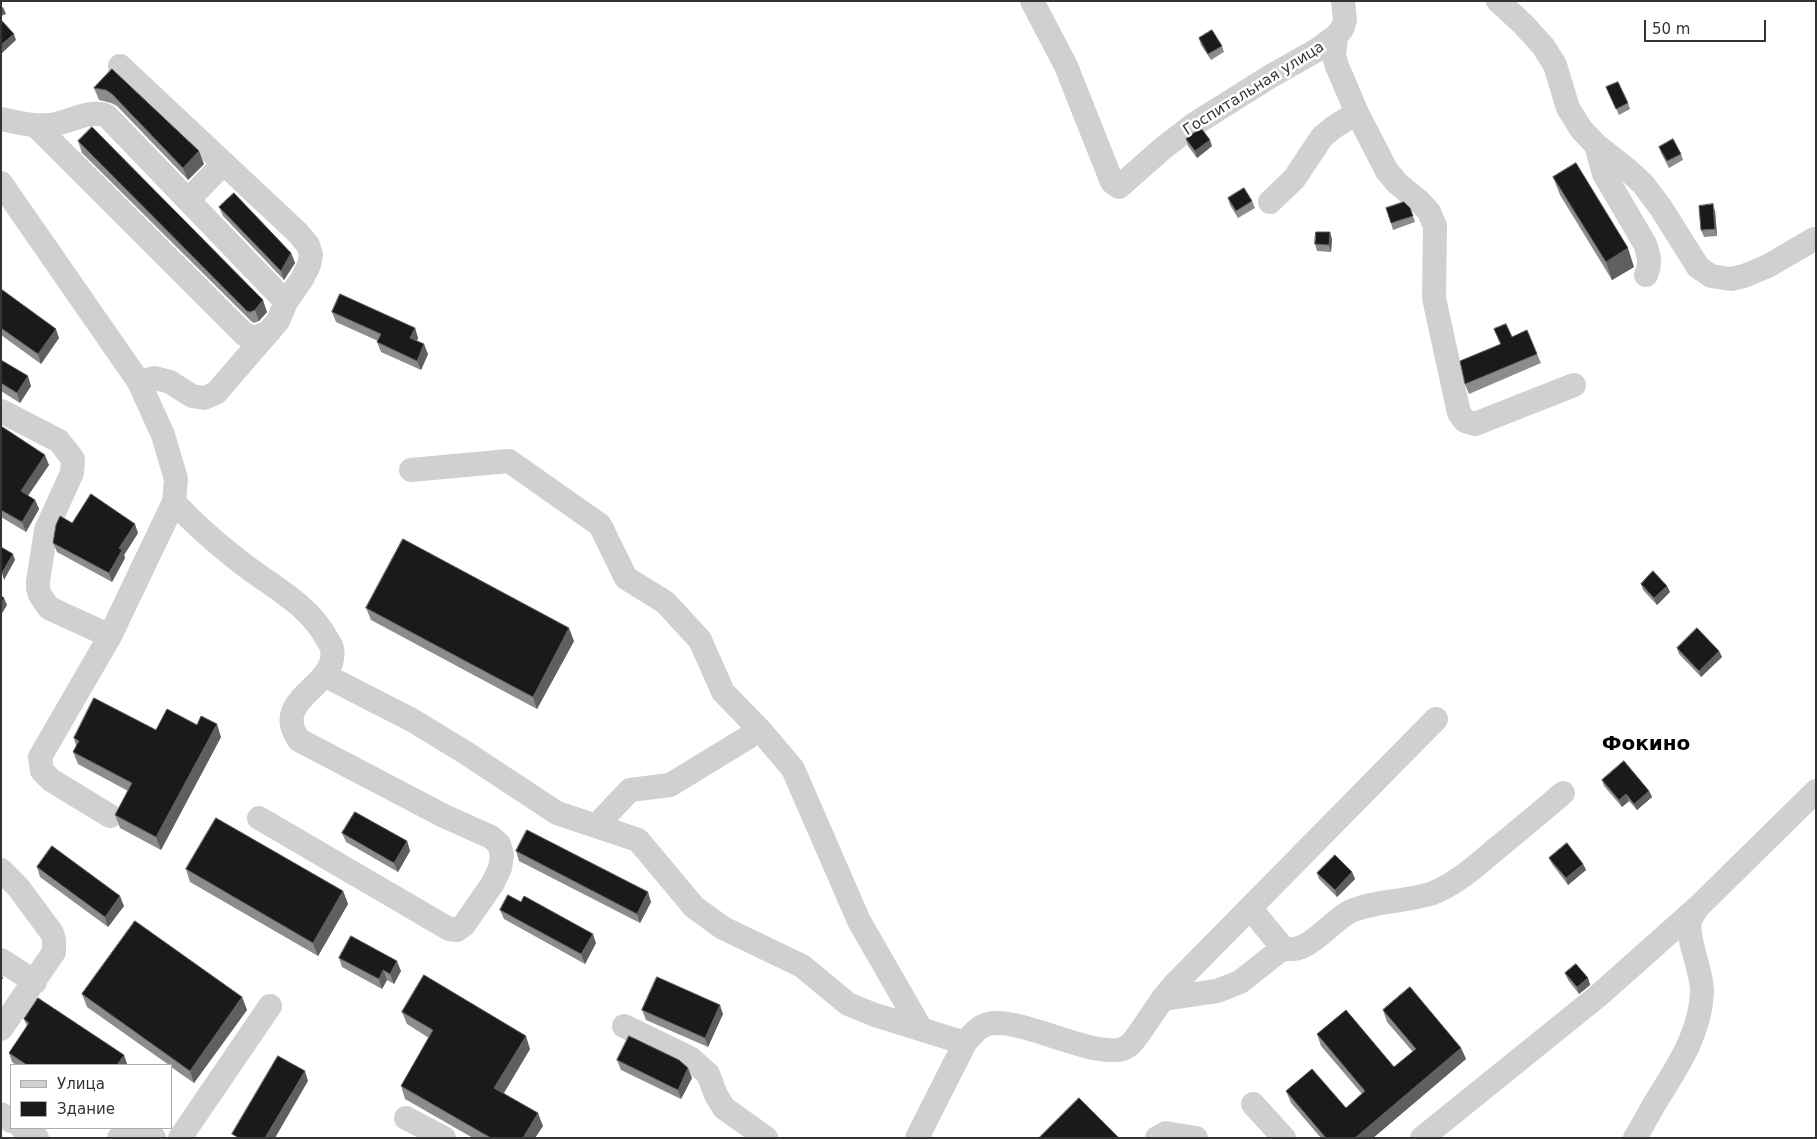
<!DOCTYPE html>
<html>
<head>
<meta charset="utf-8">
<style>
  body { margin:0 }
  #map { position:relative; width:1817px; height:1139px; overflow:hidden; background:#fff; font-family:"DejaVu Sans",sans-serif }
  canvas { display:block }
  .frame { position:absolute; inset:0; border:2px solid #333; pointer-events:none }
  .legend { position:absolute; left:10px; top:1064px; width:162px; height:65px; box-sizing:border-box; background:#fff; border:1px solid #adadad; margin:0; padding:6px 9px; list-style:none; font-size:15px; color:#333 }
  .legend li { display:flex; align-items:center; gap:10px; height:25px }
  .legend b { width:25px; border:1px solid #adadad }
  .scale { position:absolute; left:1644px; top:20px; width:122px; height:22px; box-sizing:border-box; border:2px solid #333; border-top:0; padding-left:6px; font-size:15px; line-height:18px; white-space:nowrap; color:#333; -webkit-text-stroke:4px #fff; paint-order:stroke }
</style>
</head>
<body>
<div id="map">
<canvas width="1817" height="1139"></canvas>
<div class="frame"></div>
<ul class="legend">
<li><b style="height:6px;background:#d0d0d0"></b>Улица</li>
<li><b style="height:14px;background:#1a1a1a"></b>Здание</li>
</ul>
<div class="scale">50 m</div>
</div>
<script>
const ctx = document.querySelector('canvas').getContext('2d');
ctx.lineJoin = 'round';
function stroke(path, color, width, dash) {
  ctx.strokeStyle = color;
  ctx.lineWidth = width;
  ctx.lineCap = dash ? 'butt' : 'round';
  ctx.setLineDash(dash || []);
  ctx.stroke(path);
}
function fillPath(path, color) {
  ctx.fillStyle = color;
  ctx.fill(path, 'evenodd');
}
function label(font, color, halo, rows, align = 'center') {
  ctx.font = font + ' "DejaVu Sans",sans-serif';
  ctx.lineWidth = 5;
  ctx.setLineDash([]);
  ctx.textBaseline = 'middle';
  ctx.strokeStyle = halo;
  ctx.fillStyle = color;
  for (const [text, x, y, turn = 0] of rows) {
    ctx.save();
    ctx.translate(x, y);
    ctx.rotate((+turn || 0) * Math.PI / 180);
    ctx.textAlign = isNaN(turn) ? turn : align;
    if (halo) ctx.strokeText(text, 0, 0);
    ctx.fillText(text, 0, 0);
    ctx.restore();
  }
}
stroke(new Path2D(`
  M 1032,1 L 1066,66 L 1112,182 L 1119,187 L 1162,149 L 1193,125 L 1271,76 L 1317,50 L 1336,36 L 1342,29 L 1345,20 L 1343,1
  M 1498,1 L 1523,24 L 1543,46 L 1555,65 L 1568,108 L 1581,129 L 1596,145 L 1629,171 L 1643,184 L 1661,208 L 1698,267 L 1711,276 L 1731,279 L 1744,276 L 1768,266 L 1814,239
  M 1336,36 L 1334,56 L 1337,66 L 1357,113 L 1387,171 L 1397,183 L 1420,202 L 1429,212 L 1435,226 L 1434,298 L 1459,413 L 1465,421 L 1475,424 L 1574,385
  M 120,66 L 298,233 L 308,245 L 311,255 L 309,265 L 302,279 L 286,302 L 278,321 L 216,393 L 204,398 L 192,396 L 170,382 L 155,378 L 139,382
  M 1,119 C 17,122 33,127 49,125 C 67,124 89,108 107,116 L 286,302
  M 35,125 L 244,334 L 255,338 L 270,331
  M 1596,145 L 1604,174 L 1645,244 C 1649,255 1651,264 1646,275
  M 1,183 L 139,382 L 163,435 L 176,479 L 174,502 L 110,636 L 40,757 L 42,771 L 51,780 L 110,816
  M 188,200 L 224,163
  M 1270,202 L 1294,179 L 1322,137 L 1334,127 L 1357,113
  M 1,411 L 59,441 L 73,459 L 72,473 L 46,530 L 38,581 L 38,588 L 40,595 L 49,608 L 110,636
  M 411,470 L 509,461 L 600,525 L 626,578 L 665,602 L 700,640 L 723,692 L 760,730
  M 174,502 C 194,524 216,543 239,561 C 269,585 309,604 327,639 C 329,642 332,646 332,649 C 339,687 269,698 299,740 L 444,816 L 491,837 L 499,844 L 502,855 L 500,868 L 493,883 L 464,925 L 457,930 L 449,929 L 259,818
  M 324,675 L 412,720 L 466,753 L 557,813 L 638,840 L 694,907 L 723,928 L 802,966 L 848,1004 L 875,1015 L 965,1043
  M 596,826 L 630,790 L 670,785 L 760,730 L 793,769 L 859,921 L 921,1029
  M 1,870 L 18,887 L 52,933 L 54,940 L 54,952 L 1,1029
  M 1250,908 L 1283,948 C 1308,956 1330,921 1351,911 C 1377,900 1407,902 1433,893 C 1457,883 1476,866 1496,849 C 1518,831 1541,812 1563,793
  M 1,960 L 35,982
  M 1162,999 L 1217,991 L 1240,982 L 1283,948
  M 624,1026 L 690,1058 L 708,1074 L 716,1095 L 724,1108 L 766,1138
  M 1253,1104 L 1284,1138
  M 1,1114 L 11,1121
  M 406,1118 L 444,1138
  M 22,1128 L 37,1138
  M 119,1138 L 131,1129 L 143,1130 L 154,1138
  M 180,1138 L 270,1006
  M 917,1138 L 965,1043 C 972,1035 977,1027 988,1024 C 1020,1015 1104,1065 1128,1046 C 1132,1044 1135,1038 1138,1035 C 1150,1018 1160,1001 1174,985 L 1436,719
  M 1157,1138 L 1166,1133 L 1196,1138
  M 1422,1138 L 1598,996 L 1698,907
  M 1635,1138 C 1643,1125 1650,1111 1658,1098 C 1678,1066 1700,1033 1702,993 C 1703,972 1686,939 1690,922 C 1691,917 1696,910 1699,906 L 1816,791`), '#d0d0d0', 24);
fillPath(new Path2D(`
  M 1199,38 L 1222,46 L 1224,52 L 1211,60 L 1201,45 Z
  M 112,69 L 204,164 L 188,180 L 117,106 L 111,103 L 99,100 L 94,88 Z
  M 1606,87 L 1628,103 L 1630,109 L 1619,115 Z
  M 1186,139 L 1212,146 L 1197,158 L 1188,146 Z
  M 78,141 L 267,312 L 259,321 L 254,323 L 252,322 L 82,153 Z
  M 1659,147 L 1681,154 L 1683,160 L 1669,168 L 1661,153 Z
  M 1553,177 L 1634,267 L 1612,280 L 1560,195 Z
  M 1228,198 L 1252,201 L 1255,208 L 1238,218 L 1230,205 Z
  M 219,207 L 291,253 L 295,263 L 284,280 L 223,216 Z
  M 1410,208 L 1415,222 L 1393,230 L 1391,223 Z
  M 1715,211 L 1717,236 L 1704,237 L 1701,230 Z
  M 1332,239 L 1331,252 L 1317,251 L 1315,244 Z
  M 1,289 L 59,338 L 41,364 L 1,335 Z
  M 332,312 L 415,328 L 418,338 L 417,341 L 428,354 L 421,370 L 381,352 L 377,342 L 378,341 L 336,322 Z
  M 1494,329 L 1512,337 L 1537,354 L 1541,363 L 1469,394 L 1465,384 L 1500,344 Z
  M 1,360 L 31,386 L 20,403 L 1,391 Z
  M 1,426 L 49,465 L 28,496 L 35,500 L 39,509 L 26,532 L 1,517 Z
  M 72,523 L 138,533 L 124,555 L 125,558 L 112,582 L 57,552 L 53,543 Z
  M 1641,584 L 1667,586 L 1670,592 L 1657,605 L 1643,590 Z
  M 366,608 L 574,641 L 537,709 L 371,620 Z
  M 1677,648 L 1719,651 L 1722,657 L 1701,677 L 1679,654 Z
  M 197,725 L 221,737 L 161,850 L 120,828 L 115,815 L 128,791 L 78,764 L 73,752 L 76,746 L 74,738 L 156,730 Z
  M 1602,780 L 1649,791 L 1652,797 L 1637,810 L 1629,801 L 1622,807 L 1604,786 Z
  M 342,833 L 407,841 L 410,851 L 398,872 L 346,842 Z
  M 516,851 L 651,902 L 640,923 L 519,861 Z
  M 1549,858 L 1583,864 L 1586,870 L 1568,885 L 1552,864 Z
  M 37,867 L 124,906 L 108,927 L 40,877 Z
  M 186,869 L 343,891 L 348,904 L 318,956 L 190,882 Z
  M 1352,872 L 1355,879 L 1337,897 L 1319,879 L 1317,873 Z
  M 500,910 L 596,943 L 585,964 L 504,919 Z
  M 339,958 L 401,971 L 394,984 L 387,980 L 382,989 L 342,967 Z
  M 1565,973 L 1588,978 L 1590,985 L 1579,994 L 1568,980 Z
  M 82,994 L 242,997 L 247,1010 L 194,1083 L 171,1067 L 171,1065 L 169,1065 L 87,1007 Z
  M 642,1010 L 723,1014 L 708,1047 L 646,1020 Z
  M 1383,1010 L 1461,1048 L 1466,1059 L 1373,1138 L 1321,1138 L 1291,1103 L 1286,1091 L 1346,1108 L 1362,1094 L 1321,1046 L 1317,1034 L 1394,1067 L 1413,1052 L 1387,1022 Z
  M 402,1012 L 530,1049 L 504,1093 L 543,1126 L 535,1138 L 473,1138 L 405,1099 L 401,1086 L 429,1038 L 407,1024 Z
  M 24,1019 L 124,1055 L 127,1064 L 127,1065 L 16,1065 L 12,1062 L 9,1053 L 27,1026 Z
  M 617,1060 L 692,1078 L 681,1099 L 621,1070 Z`), '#8c8c8c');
fillPath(new Path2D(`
  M 3,7 L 6,14 L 1,16 L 1,8 Z
  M 14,34 L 16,40 L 1,54 L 1,45 Z
  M 1210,140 L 1212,146 L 1197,158 L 1195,151 Z
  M 199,151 L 204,164 L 188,180 L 183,168 Z
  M 1713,204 L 1715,211 L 1717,236 L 1715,229 Z
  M 1330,232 L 1332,239 L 1331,252 L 1329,245 Z
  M 1628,248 L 1634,267 L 1612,280 L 1606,262 Z
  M 291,253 L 295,263 L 284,280 L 281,271 Z
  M 263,300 L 267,312 L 259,321 L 255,310 Z
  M 415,328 L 418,338 L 414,348 L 410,338 Z
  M 56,329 L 59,338 L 41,364 L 38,354 Z
  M 424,344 L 428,354 L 421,370 L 417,361 Z
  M 28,376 L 31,386 L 20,403 L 17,393 Z
  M 45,455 L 49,465 L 24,501 L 21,491 Z
  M 35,500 L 39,509 L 26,532 L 22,522 Z
  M 135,524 L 138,533 L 124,555 L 125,558 L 112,582 L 109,573 L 119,548 Z
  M 13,554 L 15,560 L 4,580 L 2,573 Z
  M 1667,586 L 1670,592 L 1657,605 L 1654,598 Z
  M 4,598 L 7,605 L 1,615 L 1,604 Z
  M 569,628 L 574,641 L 537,709 L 533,697 Z
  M 1719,651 L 1722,657 L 1701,677 L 1699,671 Z
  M 217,724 L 221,737 L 161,850 L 156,837 Z
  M 1649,791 L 1652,797 L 1637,810 L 1634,804 Z
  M 1626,794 L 1629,801 L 1622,807 L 1619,800 Z
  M 407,841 L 410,851 L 398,872 L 394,863 Z
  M 1583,864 L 1586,870 L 1568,885 L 1566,878 Z
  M 1352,872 L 1355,879 L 1337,897 L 1335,890 Z
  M 343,891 L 348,904 L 318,956 L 313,943 Z
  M 648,892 L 651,902 L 640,923 L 637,914 Z
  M 120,896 L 124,906 L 108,927 L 105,917 Z
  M 593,934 L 596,943 L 585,964 L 581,954 Z
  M 397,961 L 401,971 L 394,984 L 390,974 Z
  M 383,970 L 387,980 L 382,989 L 379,979 Z
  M 1,973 L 3,978 L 1,981 Z
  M 1588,978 L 1590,985 L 1579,994 L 1577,987 Z
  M 242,997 L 247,1010 L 194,1083 L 190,1071 Z
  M 720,1005 L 723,1014 L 708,1047 L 705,1038 Z
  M 526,1036 L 530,1049 L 499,1101 L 494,1088 Z
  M 1461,1048 L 1466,1059 L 1373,1138 L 1355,1138 Z
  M 124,1055 L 127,1064 L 127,1065 L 117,1065 Z
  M 688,1068 L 692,1078 L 681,1099 L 678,1090 Z
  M 305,1071 L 308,1081 L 275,1138 L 265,1138 Z
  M 538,1113 L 543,1126 L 535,1138 L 523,1138 Z`), '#5f5f5f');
const building = new Path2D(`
  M 2,21 L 14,34 L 1,45 L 1,22 Z
  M 1212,30 L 1222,46 L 1208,54 L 1199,38 Z
  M 112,69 L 199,151 L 183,168 L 112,94 L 106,90 L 94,88 Z
  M 1618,82 L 1628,103 L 1616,109 L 1606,87 Z
  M 92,127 L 263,300 L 255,310 L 250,312 L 247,311 L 78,141 Z
  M 1201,128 L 1210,140 L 1195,151 L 1186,139 Z
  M 1673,139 L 1681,154 L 1667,161 L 1659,147 Z
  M 1576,163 L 1628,248 L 1606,262 L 1553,177 Z
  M 1244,188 L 1252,201 L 1236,211 L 1228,198 Z
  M 234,193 L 291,253 L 281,271 L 219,207 Z
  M 1404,202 L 1410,208 L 1413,216 L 1391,223 L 1386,208 Z
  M 1713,204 L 1715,229 L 1701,230 L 1699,206 Z
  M 1316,232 L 1330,232 L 1329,245 L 1315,244 Z
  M 1,289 L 56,329 L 38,354 L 1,328 Z
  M 340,294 L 415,328 L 410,338 L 424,344 L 417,361 L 377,342 L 381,334 L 332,312 Z
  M 1506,324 L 1512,337 L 1527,330 L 1537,354 L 1465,384 L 1460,361 L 1501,344 L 1494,329 Z
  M 1,360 L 28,376 L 17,393 L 1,383 Z
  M 1,426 L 45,455 L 21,491 L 35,500 L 22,522 L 1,510 Z
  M 91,494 L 135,524 L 119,548 L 122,550 L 109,573 L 53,543 L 56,525 L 60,516 L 72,523 Z
  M 403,539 L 569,628 L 533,697 L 366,608 Z
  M 1,547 L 13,554 L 2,573 L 1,573 Z
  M 1653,571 L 1667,586 L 1654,598 L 1641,584 Z
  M 1,596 L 4,598 L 1,604 Z
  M 1697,628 L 1719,651 L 1699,671 L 1677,648 Z
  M 94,698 L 156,730 L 167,709 L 197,725 L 201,716 L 217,724 L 156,837 L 115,815 L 132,783 L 73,752 L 79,741 L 74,738 Z
  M 1624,761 L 1649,791 L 1634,804 L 1626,794 L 1619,800 L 1602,780 Z
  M 355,812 L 407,841 L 394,863 L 342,833 Z
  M 216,818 L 343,891 L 313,943 L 186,869 Z
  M 527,830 L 648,892 L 637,914 L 516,851 Z
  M 1567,843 L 1583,864 L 1566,878 L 1549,858 Z
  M 52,846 L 120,896 L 105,917 L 37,867 Z
  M 1335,855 L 1352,872 L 1335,890 L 1317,873 Z
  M 508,895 L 521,902 L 524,896 L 593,934 L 581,954 L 500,910 Z
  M 135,921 L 242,997 L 190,1071 L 82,994 Z
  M 351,936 L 397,961 L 390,974 L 383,970 L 379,979 L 339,958 Z
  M 1576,964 L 1588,978 L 1577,987 L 1565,973 Z
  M 424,975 L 526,1036 L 494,1088 L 538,1113 L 523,1138 L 491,1138 L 401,1086 L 433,1030 L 402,1012 Z
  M 657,977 L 720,1005 L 705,1038 L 642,1010 Z
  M 1410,987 L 1461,1048 L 1355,1138 L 1326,1138 L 1286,1091 L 1312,1069 L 1346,1108 L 1365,1091 L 1317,1034 L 1346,1010 L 1394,1067 L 1416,1049 L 1383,1010 Z
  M 38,998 L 124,1055 L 117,1065 L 27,1065 L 9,1053 L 29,1023 L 24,1019 Z
  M 629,1036 L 679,1060 L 688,1068 L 678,1090 L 617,1060 Z
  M 278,1056 L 305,1071 L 265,1138 L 239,1138 L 232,1134 Z
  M 1079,1098 L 1119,1138 L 1039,1138 Z`);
fillPath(building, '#1a1a1a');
stroke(building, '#5f5f5f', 1);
label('15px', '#333', '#fff', [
  ["Госпитальная улица",1254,89,-32]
]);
label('bold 20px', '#000', '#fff', [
  ["Фокино",1646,745]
]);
</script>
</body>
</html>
